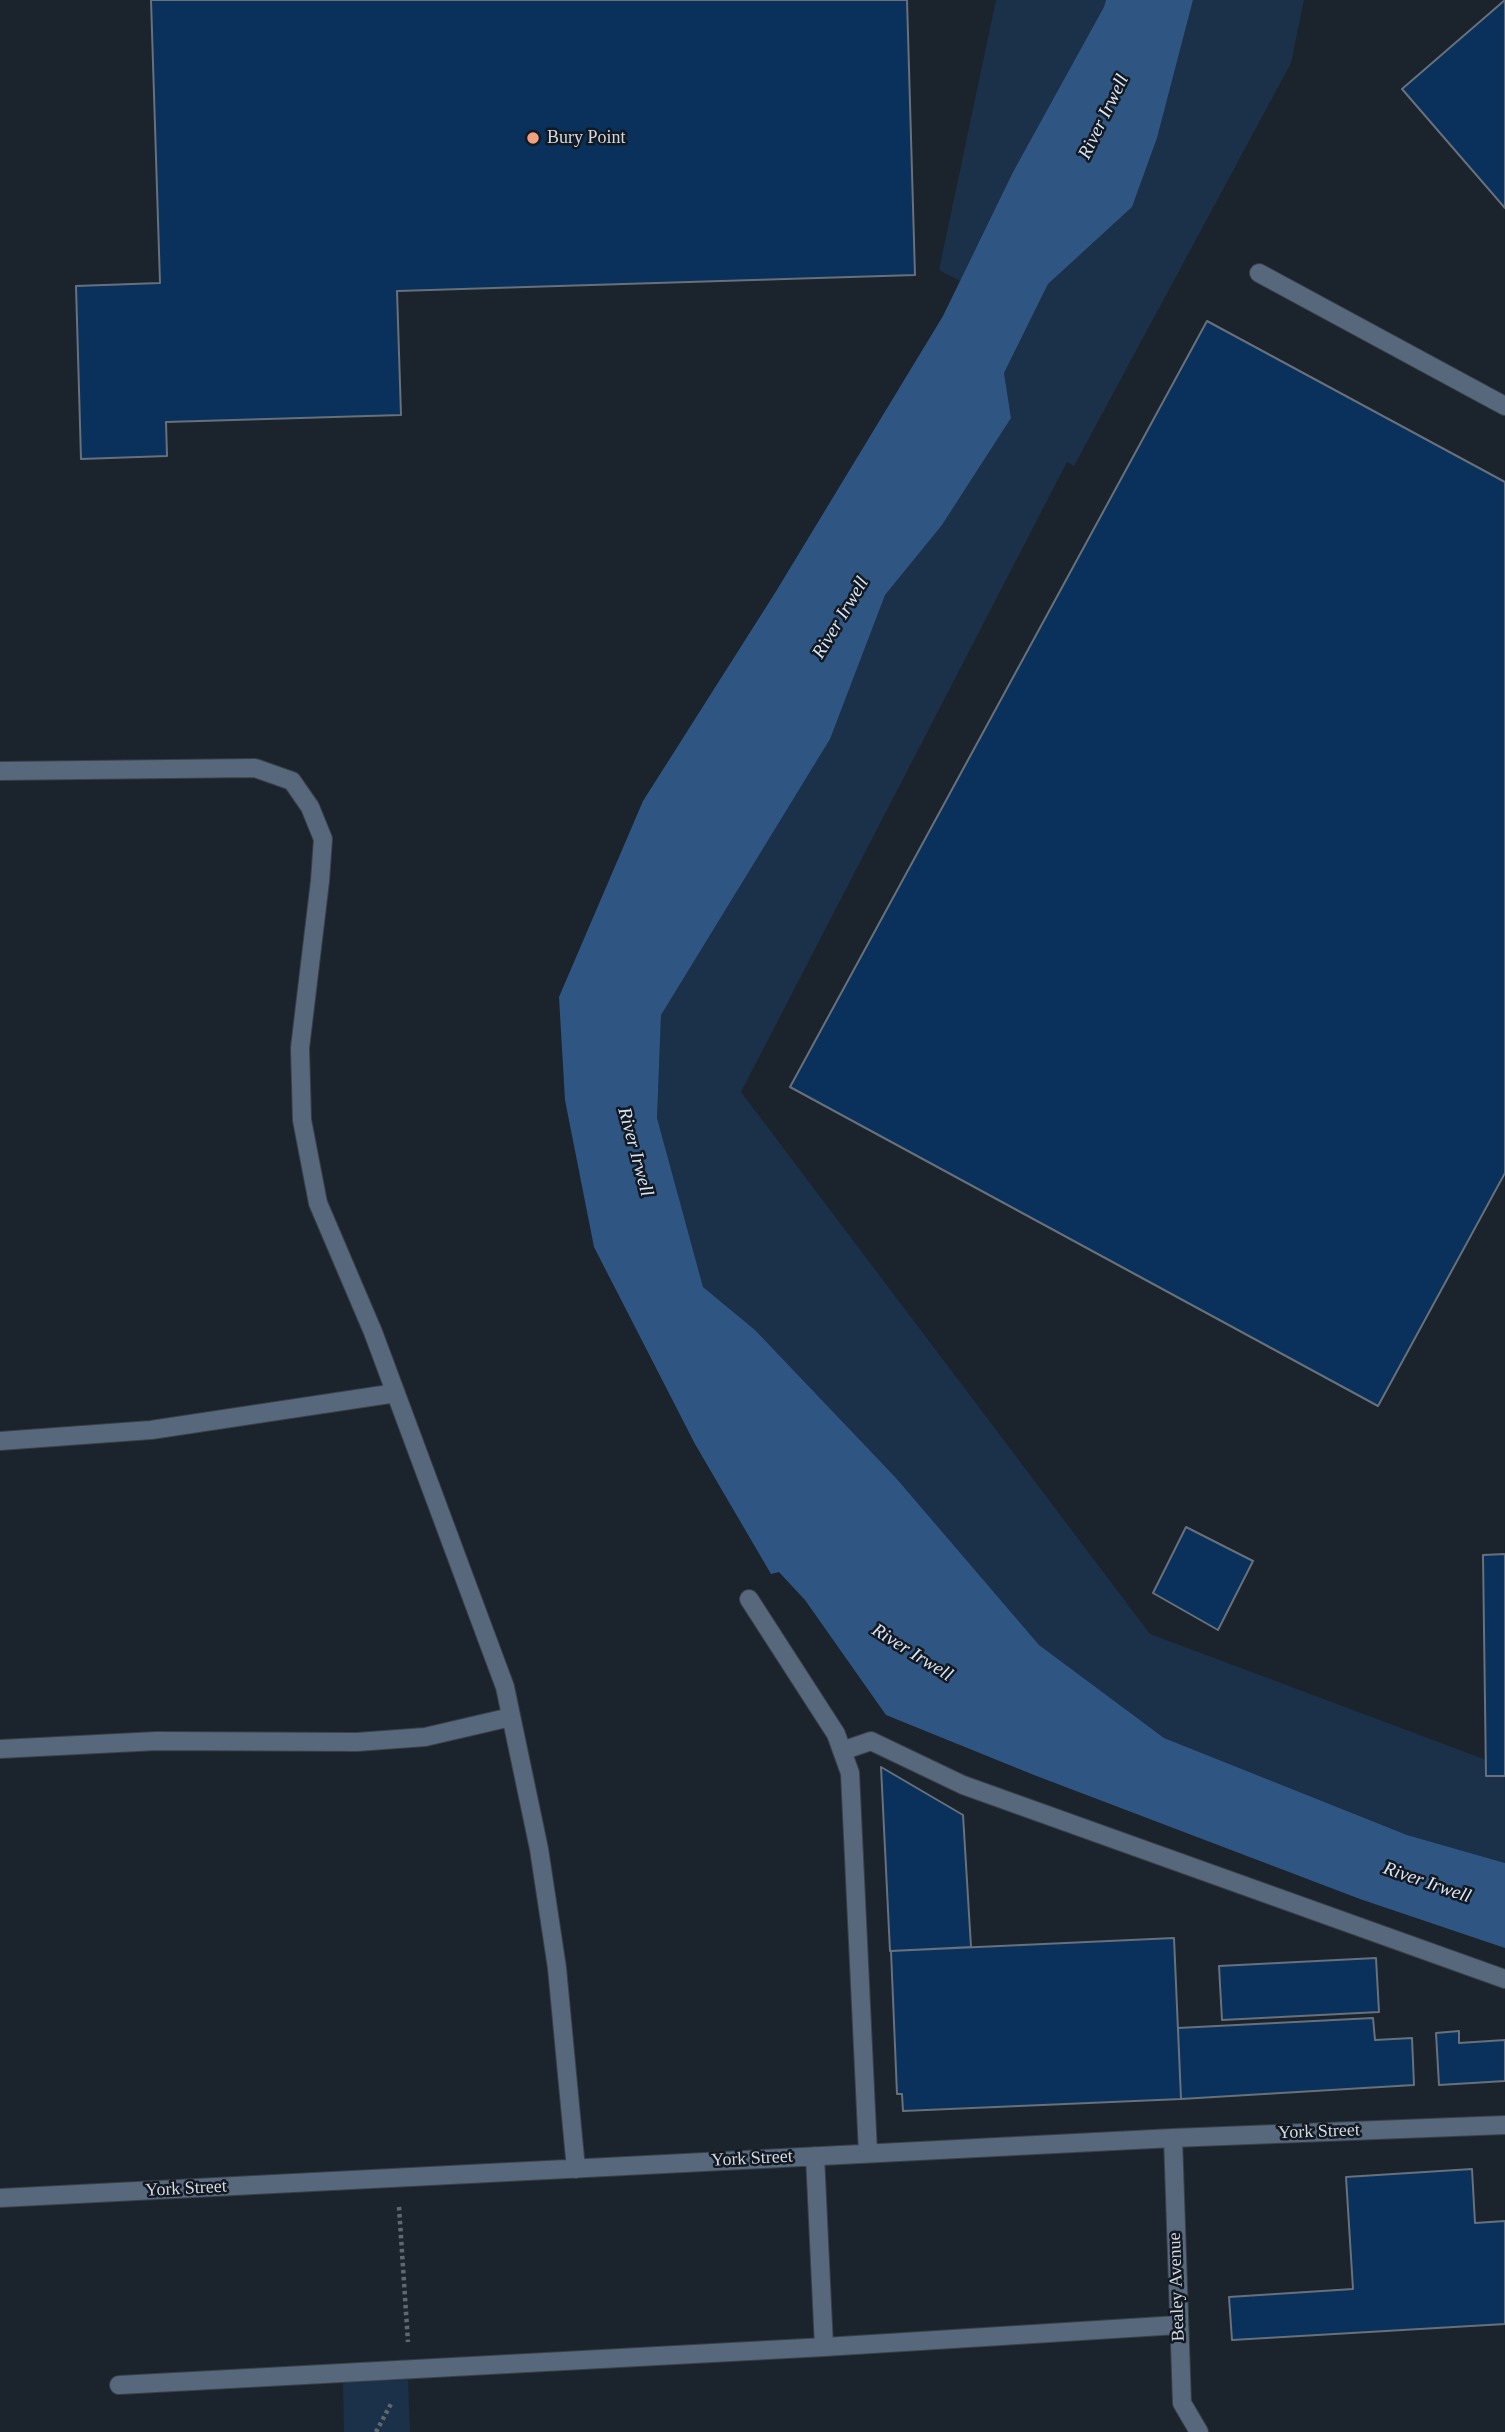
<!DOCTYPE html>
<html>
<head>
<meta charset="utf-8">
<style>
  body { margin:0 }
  canvas { display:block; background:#1b232c }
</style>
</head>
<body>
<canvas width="1505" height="2432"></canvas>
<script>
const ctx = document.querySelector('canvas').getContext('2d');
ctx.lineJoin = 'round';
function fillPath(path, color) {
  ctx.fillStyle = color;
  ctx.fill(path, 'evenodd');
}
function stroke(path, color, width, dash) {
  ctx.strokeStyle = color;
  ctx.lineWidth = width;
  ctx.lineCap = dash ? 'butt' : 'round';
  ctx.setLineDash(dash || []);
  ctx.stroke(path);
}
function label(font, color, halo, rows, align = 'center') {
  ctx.font = font + ' Georgia,serif';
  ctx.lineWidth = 5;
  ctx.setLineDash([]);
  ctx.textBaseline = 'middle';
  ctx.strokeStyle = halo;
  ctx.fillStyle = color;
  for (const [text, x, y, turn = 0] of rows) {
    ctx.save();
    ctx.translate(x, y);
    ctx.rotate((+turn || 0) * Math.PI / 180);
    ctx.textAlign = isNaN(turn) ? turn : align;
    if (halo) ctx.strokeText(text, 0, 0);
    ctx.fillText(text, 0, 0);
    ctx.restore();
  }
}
fillPath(new Path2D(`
  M 996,0 L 1106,0 L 1105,7 L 1013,172 L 960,281 L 939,270 Z
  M 1193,0 L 1304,0 L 1291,63 L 1074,466 L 1067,462 L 741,1092 L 1150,1634 L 1505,1767 L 1505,1863 L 1407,1835 L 1164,1738 L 1039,1645 L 896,1478 L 755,1330 L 703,1287 L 657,1118 L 661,1015 L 885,595 L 942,525 L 1011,418 L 1004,373 L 1048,284 L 1132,207 L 1157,138 Z
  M 408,2380 L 410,2432 L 344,2432 L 343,2382 Z`), '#1b3049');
fillPath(new Path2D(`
  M 1106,0 L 1193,0 L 1157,138 L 1132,207 L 1048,284 L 1004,373 L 1011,418 L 942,525 L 885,595 L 830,739 L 661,1015 L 657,1118 L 703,1287 L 755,1330 L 896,1478 L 1039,1645 L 1164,1738 L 1407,1835 L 1505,1863 L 1505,1948 L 1360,1899 L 1034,1775 L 886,1715 L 805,1600 L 779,1572 L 771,1574 L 695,1444 L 594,1247 L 565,1100 L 559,997 L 643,801 L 775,593 L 943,316 L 1013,172 L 1104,7 Z`), '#2f5682');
const building = new Path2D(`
  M 151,0 L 907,0 L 915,275 L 397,291 L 401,415 L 166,422 L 167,456 L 81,459 L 76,286 L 160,283 Z
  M 1505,0 L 1505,208 L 1402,89 Z
  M 1207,321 L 1505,482 L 1505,1173 L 1378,1406 L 790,1087 Z
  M 1186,1527 L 1253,1561 L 1218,1630 L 1153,1593 Z
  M 1505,1554 L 1505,1776 L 1486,1776 L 1483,1555 Z
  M 881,1767 L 963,1815 L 971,1947 L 890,1951 Z
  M 1174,1938 L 1181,2099 L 903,2111 L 902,2094 L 897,2094 L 891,1951 Z
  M 1376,1958 L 1379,2012 L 1222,2020 L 1219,1966 Z
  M 1373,2018 L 1375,2040 L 1412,2038 L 1414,2085 L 1181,2099 L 1178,2028 Z
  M 1459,2031 L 1459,2043 L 1505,2040 L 1505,2081 L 1439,2085 L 1436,2033 Z
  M 1472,2169 L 1475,2223 L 1505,2221 L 1505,2324 L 1232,2340 L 1229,2297 L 1353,2289 L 1346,2177 Z`);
fillPath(building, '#09315b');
stroke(building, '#67707b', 2);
const minor = new Path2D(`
  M 1259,273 L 1505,406
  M 0,771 L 255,768 L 292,781 L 310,807 L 323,839 L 320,881 L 300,1048 L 302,1120 L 318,1203 L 373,1332 L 505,1687 L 539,1849 L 557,1968 L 576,2169
  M 0,1441 L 151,1430 L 396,1393
  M 749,1599 L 836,1734 L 850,1773 L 868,2153
  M 0,1749 L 157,1741 L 357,1742 L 425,1737 L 511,1717
  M 842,1751 L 871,1741 L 963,1785 L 1505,1979
  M 1173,2138 L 1182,2403 L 1199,2432
  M 815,2156 L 824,2347
  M 0,2198 L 1173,2138 L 1505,2125
  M 119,2385 L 824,2347 L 1178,2325`);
stroke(minor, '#394049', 20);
stroke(new Path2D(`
  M 399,2207 L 408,2342
  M 376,2432 L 392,2402`), '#60676f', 4.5, [3.5, 3.5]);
stroke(minor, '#57687c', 18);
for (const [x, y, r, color] of [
  [533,138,7,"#f2a07f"]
]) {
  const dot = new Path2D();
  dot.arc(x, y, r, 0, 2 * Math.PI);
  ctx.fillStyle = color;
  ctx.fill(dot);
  stroke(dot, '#121922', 2.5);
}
label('18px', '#d4d9e0', '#121922', [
  ["Bury Point",547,138]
], 'left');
label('18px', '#d4d9e0', '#121922', [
  ["York Street",1319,2132,-2],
  ["York Street",752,2159,-3],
  ["York Street",186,2189,-3],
  ["Bealey Avenue",1177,2287,-92]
]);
label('italic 19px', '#dae5f4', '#121922', [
  ["River Irwell",1104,117,-64],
  ["River Irwell",841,618,-59],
  ["River Irwell",635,1152,75],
  ["River Irwell",912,1653,32],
  ["River Irwell",1427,1883,19]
]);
</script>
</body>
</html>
